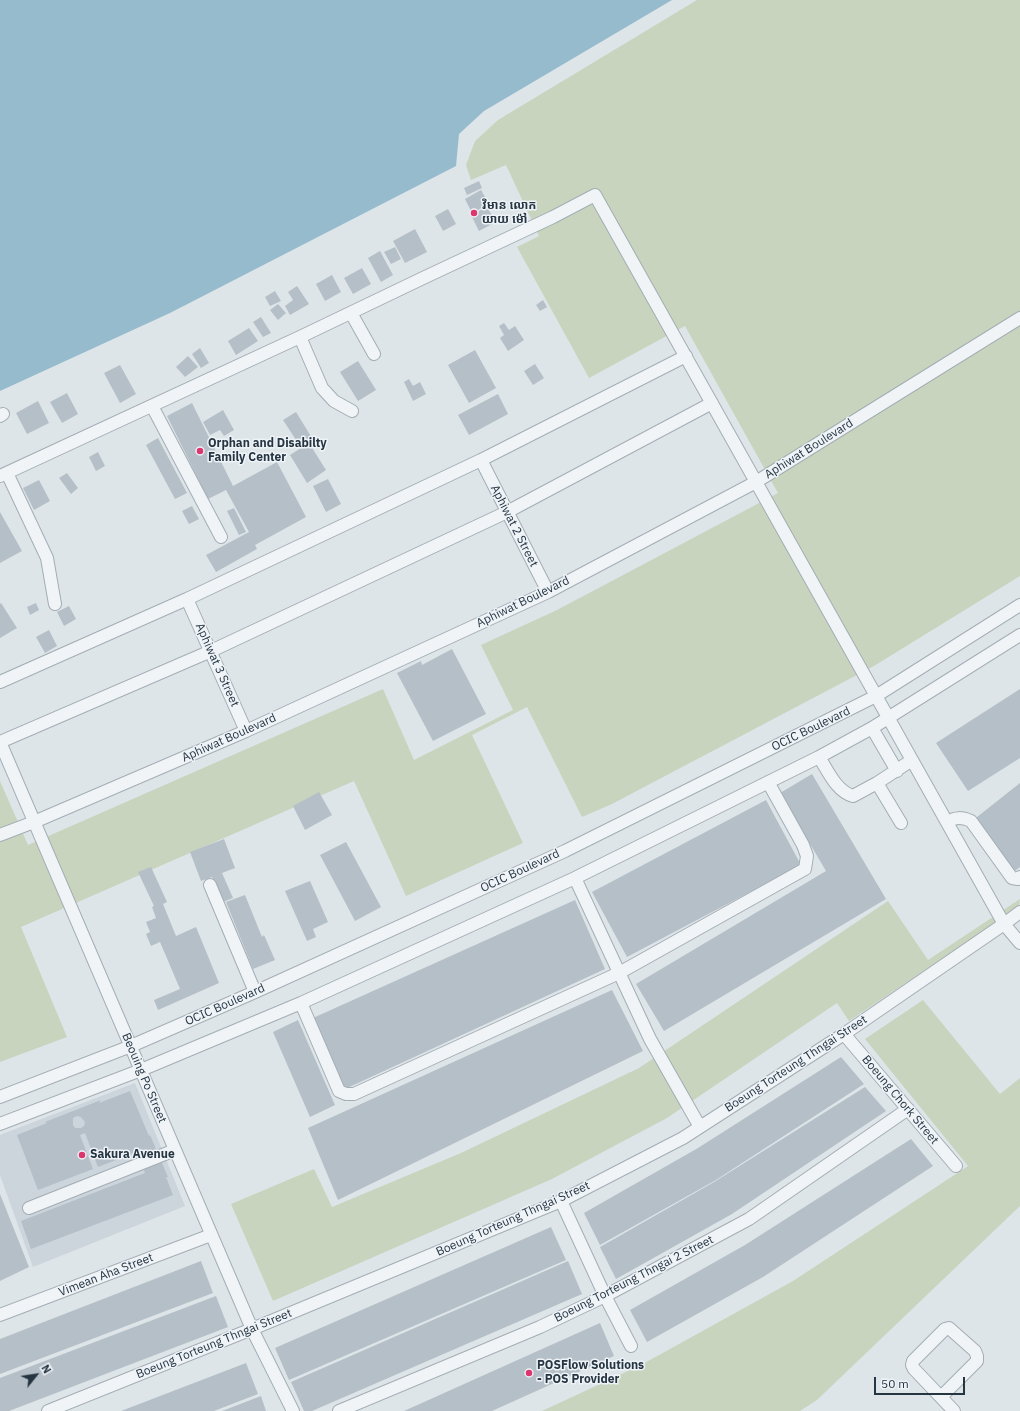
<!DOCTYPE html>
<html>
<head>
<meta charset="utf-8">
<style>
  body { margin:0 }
  #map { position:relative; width:1020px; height:1411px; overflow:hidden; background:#dee5e9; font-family:"IBM Plex Sans",sans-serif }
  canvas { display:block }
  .north { position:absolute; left:16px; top:1355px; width:40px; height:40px; -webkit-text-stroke:3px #eef3f7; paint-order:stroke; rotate:60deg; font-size:11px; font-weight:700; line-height:16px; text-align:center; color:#263542 }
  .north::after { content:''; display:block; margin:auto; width:14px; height:18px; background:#263542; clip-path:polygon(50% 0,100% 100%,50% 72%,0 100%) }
  .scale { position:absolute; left:874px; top:1377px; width:91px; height:18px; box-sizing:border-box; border:2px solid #263542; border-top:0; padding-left:5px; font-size:12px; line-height:14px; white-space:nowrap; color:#263542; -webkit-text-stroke:3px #eef3f7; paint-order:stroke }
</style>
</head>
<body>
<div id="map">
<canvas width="1020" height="1411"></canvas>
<div class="north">N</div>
<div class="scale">50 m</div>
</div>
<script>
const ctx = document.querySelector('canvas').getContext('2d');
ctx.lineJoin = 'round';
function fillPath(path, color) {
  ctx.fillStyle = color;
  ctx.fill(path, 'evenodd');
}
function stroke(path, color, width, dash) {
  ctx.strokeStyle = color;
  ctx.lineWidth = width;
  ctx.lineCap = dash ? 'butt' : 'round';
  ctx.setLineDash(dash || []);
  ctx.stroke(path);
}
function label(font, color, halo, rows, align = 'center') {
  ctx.font = font + ' "IBM Plex Sans","Noto Sans Khmer",sans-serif';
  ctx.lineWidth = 3;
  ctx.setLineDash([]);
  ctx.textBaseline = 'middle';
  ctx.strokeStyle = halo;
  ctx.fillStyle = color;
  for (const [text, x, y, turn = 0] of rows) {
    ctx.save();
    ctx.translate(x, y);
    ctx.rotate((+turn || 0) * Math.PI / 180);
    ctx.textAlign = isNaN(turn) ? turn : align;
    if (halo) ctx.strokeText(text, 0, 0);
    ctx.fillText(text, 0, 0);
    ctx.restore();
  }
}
fillPath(new Path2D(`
  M 135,1083 L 185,1206 L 33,1267 L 0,1175 L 0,1135 Z`), '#ccd4dc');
fillPath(new Path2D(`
  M 697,0 L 1020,0 L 1020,576 L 874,666 L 612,804 L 582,817 L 527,707 L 472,735 L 523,843 L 406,896 L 354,781 L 21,927 L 67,1037 L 0,1062 L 0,781 L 28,845 L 383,689 L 414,760 L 513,710 L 481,645 L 557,610 L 778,493 L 685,326 L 589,378 L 517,247 L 539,236 L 506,165 L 471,180 L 466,165 L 475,141 L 498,120 Z
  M 1020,899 L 1019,907 L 849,1021 L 837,1003 L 667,1118 L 552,1179 L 273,1301 L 231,1204 L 314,1169 L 332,1207 L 461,1153 L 639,1068 L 888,901 L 928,960 Z
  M 923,1000 L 1000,1094 L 1020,1078 L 1020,1206 L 817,1400 L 800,1411 L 542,1411 L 641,1365 L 793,1281 L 968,1166 L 865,1039 Z`), '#c8d4be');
fillPath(new Path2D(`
  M 0,0 L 672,0 L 484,111 L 459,134 L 456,166 L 170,313 L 0,391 Z`), '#95bbcd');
fillPath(new Path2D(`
  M 479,181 L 482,188 L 467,195 L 464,188 Z
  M 481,190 L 489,204 L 472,213 L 465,199 Z
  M 487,207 L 496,222 L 479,231 L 471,215 Z
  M 448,209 L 456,224 L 443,231 L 435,216 Z
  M 415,229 L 427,252 L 405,263 L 393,241 Z
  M 395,247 L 401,259 L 391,264 L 384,252 Z
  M 380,251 L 393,275 L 381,282 L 368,258 Z
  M 362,268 L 371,284 L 353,294 L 344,278 Z
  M 332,275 L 341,292 L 325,301 L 316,284 Z
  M 297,286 L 309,304 L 290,315 L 285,306 L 293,300 L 288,292 Z
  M 275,291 L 281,301 L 270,306 L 265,297 Z
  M 543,300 L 547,307 L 540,311 L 536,305 Z
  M 278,304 L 286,313 L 278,320 L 270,310 Z
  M 261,317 L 271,333 L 263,337 L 253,322 Z
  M 504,323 L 509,330 L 515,326 L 524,340 L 508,351 L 500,338 L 504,335 L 499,326 Z
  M 249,328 L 258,341 L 236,355 L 228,341 Z
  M 200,348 L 209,363 L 201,368 L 192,354 Z
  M 475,350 L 496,388 L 469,403 L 448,365 Z
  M 188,356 L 198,367 L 185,377 L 176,367 Z
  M 358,361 L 376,390 L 358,401 L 340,372 Z
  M 535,364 L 544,378 L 533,385 L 524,371 Z
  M 120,365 L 136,394 L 120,403 L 104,373 Z
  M 409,379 L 413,386 L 420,382 L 426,394 L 413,401 L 404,382 Z
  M 67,393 L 78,414 L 62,423 L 50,402 Z
  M 498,394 L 508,414 L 469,435 L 458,415 Z
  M 38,401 L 49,423 L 27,434 L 16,413 Z
  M 192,403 L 233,486 L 277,462 L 306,517 L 255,545 L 257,549 L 216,572 L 206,555 L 249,532 L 226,490 L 208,499 L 167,416 Z
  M 223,410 L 234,430 L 224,436 L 220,430 L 210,435 L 203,422 Z
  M 296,412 L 312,438 L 300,446 L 283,420 Z
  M 158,438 L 187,493 L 175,499 L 146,445 Z
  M 309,443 L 326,470 L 307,483 L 290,455 Z
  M 98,452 L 105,466 L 96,471 L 89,457 Z
  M 67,473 L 78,488 L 71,494 L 59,478 Z
  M 328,479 L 341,504 L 326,512 L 313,486 Z
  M 39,480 L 50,501 L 34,510 L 23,488 Z
  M 192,506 L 199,519 L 189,524 L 182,511 Z
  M 234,508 L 246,532 L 239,535 L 227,511 Z
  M 0,512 L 22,551 L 0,563 Z
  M 1,603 L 17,628 L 0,638 L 0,604 Z
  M 36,603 L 39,610 L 30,615 L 27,607 Z
  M 69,606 L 76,619 L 64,626 L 57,612 Z
  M 49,630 L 57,646 L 45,653 L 36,637 Z
  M 452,649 L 486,714 L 433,741 L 397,673 L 421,661 L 422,665 Z
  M 1020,689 L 1020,758 L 968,791 L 936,743 Z
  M 812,774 L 886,899 L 664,1031 L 636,984 L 826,871 L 780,793 Z
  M 1020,783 L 1020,867 L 1012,873 L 972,821 Z
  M 319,792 L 332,815 L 305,830 L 293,806 Z
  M 766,800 L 801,865 L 627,957 L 592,892 Z
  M 224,839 L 235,868 L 222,873 L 233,898 L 223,902 L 212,877 L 201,881 L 190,852 Z
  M 346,842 L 381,907 L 355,921 L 320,855 Z
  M 151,867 L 167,902 L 163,904 L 176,936 L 196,927 L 219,983 L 158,1010 L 154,1000 L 180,989 L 160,942 L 151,946 L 146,934 L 150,932 L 146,922 L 156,918 L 152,907 L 154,906 L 138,872 Z
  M 310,881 L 328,922 L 313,929 L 316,937 L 307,941 L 285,891 Z
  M 245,895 L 262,937 L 264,935 L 275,960 L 253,969 L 226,902 Z
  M 575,900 L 605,969 L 345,1089 L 313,1018 Z
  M 612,990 L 643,1051 L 338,1200 L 308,1128 Z
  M 298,1020 L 335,1105 L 310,1117 L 273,1032 Z
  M 841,1057 L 864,1084 L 716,1180 L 600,1245 L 584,1213 L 698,1148 Z
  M 865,1087 L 886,1111 L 732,1214 L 616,1279 L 600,1247 L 714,1182 Z
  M 130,1091 L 149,1136 L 150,1135 L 168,1177 L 166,1177 L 173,1195 L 31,1249 L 21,1221 L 145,1173 L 137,1152 L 98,1167 L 85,1133 L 80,1135 L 93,1169 L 38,1190 L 17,1135 L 47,1123 L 45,1122 L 101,1100 L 99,1103 ZM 77,1116 L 81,1117 L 85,1122 L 84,1126 L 81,1128 L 75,1128 L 73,1125 L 73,1118 Z
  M 911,1139 L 933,1166 L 763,1277 L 647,1342 L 630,1310 L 745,1245 Z
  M 0,1194 L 29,1267 L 0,1281 Z
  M 551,1227 L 566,1260 L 289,1380 L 275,1348 Z
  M 201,1261 L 213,1293 L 0,1374 L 0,1339 Z
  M 568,1261 L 582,1294 L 312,1411 L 304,1411 L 291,1382 Z
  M 216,1296 L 228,1327 L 9,1411 L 0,1411 L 0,1378 Z
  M 600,1323 L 614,1356 L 492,1411 L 404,1411 Z
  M 246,1363 L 258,1394 L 214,1411 L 121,1411 Z
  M 261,1396 L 266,1411 L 222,1411 Z`), '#b5bfc7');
const minor = new Path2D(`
  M 351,313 L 374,354
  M 300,337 L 322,388 L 334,401 L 352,411
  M 152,406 L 221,537
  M 0,416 L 3,414
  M 481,460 L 548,592
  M 7,473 L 47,558 L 55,604
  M 0,476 L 300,337 L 421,279 L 553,217 L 595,195 L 1004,924 L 1020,943
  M 187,599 L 246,731
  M 0,682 L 187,599 L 481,460 L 686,356
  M 872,728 L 897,771
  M 0,742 L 211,651 L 507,512 L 712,403
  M 0,742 L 252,1329 L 293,1411
  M 819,757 C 828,771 836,791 853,796 L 877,783
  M 947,822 C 956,817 961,817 971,821 L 1012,878 L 1018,879 L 1020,877
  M 901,823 L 877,783 L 912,760
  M 0,835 L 34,822 L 246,731 L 548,592 L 756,482 L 1020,318
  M 575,878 L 650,1039 L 700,1127
  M 210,885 L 255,992
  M 301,1003 L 339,1091 L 346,1094 L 354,1094 L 619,973 L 805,869 L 807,856 L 803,845 L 768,782
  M 844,1034 L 956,1166
  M 0,1097 L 131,1046 L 255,992 L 565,851 L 876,696 L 1020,605
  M 0,1124 L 141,1070 L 301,1003 L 575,878 L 819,757 L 872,728 L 1020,635
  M 561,1201 L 605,1296 L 631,1346
  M 29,1208 L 175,1150
  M 0,1315 L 211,1235
  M 941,1397 L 977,1361 L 977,1356 L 975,1351 L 949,1328 L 945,1329 L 913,1361 L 912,1365 L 914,1369 L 954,1411
  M 48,1411 L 252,1329 L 561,1201 L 683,1138 L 844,1034 L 1004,924 L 1020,912
  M 339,1411 L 540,1327 L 605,1296 L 749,1219 L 908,1109`);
stroke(minor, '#a3adb4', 14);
stroke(minor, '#f1f4f7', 12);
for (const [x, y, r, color] of [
  [474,213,4,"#dc366e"],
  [200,451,4,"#dc366e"],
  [82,1155,4,"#dc366e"],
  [529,1373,4,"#dc366e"]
]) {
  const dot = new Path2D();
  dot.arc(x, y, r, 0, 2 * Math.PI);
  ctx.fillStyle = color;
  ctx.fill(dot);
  stroke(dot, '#eef3f7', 1.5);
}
label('bold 12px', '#263542', '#eef3f7', [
  ["វិមាន លោក",482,206],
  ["យាយ ម៉ៅ",482,220],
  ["Orphan and Disabilty",208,444],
  ["Family Center",208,458],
  ["Sakura Avenue",90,1155],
  ["POSFlow Solutions",537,1366],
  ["- POS Provider",537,1380]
], 'left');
label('12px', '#263542', '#eef3f7', [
  ["Aphiwat Boulevard",809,449,-32],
  ["Aphiwat 2 Street",514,526,63],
  ["Aphiwat Boulevard",523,602,-26],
  ["Aphiwat 3 Street",217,665,66],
  ["OCIC Boulevard",811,729,-26],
  ["Aphiwat Boulevard",229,738,-24],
  ["OCIC Boulevard",520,871,-25],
  ["OCIC Boulevard",225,1005,-24],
  ["Boeung Torteung Thngai Street",796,1064,-33],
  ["Beouing Po Street",144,1078,67],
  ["Boeung Chork Street",900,1100,50],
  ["Boeung Torteung Thngai Street",513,1219,-24],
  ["Vimean Aha Street",106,1275,-21],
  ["Boeung Torteung Thngai 2 Street",634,1279,-27],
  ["Boeung Torteung Thngai Street",214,1344,-22]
]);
</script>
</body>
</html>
